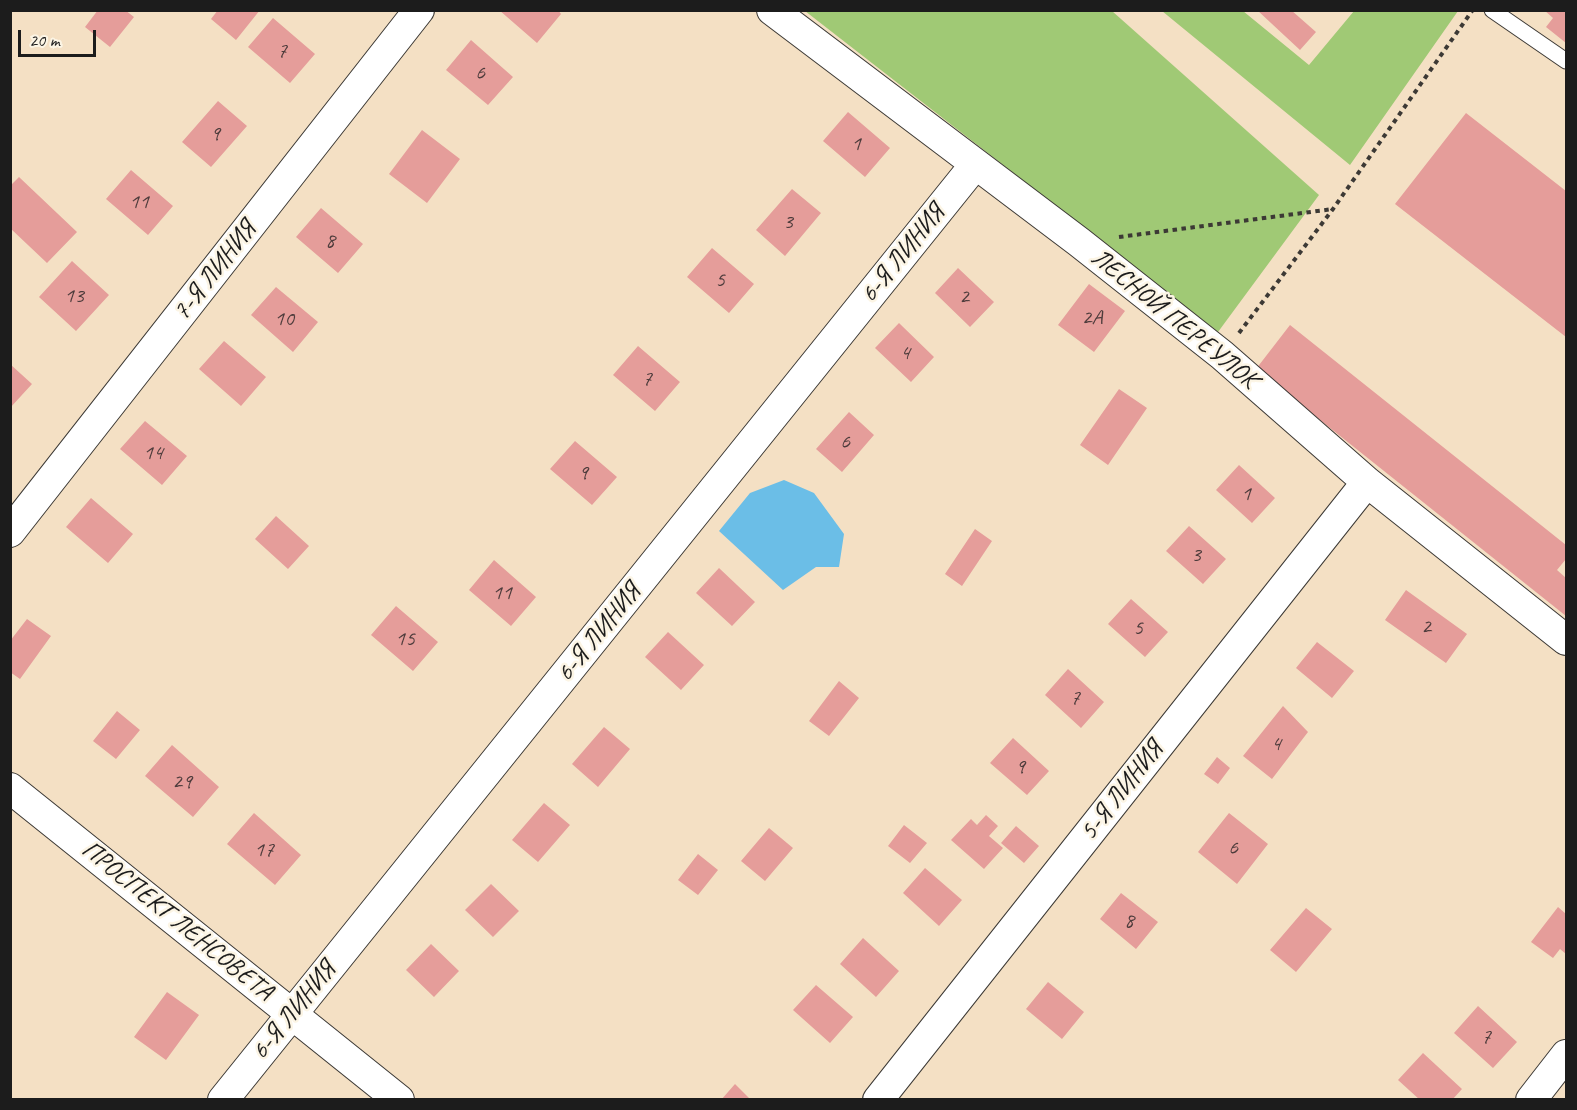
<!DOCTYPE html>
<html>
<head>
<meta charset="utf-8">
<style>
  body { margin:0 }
  #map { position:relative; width:1577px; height:1110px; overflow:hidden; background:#f4e0c4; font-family:Caveat,sans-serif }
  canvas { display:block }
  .frame { position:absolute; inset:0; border:12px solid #1c1c1c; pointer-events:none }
  .scale { position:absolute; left:18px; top:30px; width:78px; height:27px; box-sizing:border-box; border:3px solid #1c1c1c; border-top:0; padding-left:8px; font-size:18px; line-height:21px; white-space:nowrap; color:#1c1c1c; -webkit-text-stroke:4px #fcf5e5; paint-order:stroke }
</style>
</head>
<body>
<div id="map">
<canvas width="1577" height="1110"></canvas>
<div class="frame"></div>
<div class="scale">20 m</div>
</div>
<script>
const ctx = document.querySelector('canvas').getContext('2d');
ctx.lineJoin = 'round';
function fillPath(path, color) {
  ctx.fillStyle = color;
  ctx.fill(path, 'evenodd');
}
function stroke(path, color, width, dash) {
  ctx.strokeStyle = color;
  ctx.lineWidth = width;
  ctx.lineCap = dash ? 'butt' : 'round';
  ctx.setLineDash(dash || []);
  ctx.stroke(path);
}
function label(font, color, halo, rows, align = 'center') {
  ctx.font = font + ' Caveat,sans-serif';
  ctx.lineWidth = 5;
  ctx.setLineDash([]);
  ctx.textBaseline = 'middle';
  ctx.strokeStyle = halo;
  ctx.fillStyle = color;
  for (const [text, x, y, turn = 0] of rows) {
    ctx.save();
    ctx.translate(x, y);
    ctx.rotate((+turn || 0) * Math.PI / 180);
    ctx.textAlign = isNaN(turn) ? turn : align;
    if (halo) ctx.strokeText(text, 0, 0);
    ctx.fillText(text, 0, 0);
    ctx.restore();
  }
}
fillPath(new Path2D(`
  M 805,11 L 1112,11 L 1319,195 L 1218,332 Z
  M 1162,11 L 1243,11 L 1309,65 L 1354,11 L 1458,11 L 1350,165 Z`), '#a0c975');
fillPath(new Path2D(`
  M 784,480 L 814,493 L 844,534 L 839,567 L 816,567 L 783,590 L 719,531 L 750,493 Z`), '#6bbee7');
fillPath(new Path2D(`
  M 98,10 L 125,10 L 134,17 L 110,47 L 85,27 Z
  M 218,10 L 260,10 L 236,40 L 211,19 Z
  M 499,10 L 558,10 L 561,14 L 537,43 Z
  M 1257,10 L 1291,10 L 1316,32 L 1300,50 Z
  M 1544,10 L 1566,10 L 1566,43 L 1546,27 L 1553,18 Z
  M 273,18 L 315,54 L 290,83 L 248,47 Z
  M 471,40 L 513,77 L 488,105 L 446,70 Z
  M 218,101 L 247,126 L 211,167 L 182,142 Z
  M 848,112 L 890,148 L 865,177 L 823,141 Z
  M 1466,113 L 1566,191 L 1566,337 L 1395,204 Z
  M 422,130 L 460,159 L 427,203 L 389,174 Z
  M 131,170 L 173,206 L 148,235 L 106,199 Z
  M 19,177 L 77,232 L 47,263 L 10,228 L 10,186 Z
  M 792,189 L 821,213 L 785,256 L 756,230 Z
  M 321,208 L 363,244 L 338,273 L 296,237 Z
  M 712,248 L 754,284 L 729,313 L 687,277 Z
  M 72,261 L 109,295 L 76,331 L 39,297 Z
  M 958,268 L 994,302 L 970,327 L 935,293 Z
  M 1089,284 L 1125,311 L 1094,352 L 1058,325 Z
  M 276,287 L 318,322 L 293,352 L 251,315 Z
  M 899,323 L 934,357 L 911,382 L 875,348 Z
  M 1290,325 L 1566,545 L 1566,559 L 1557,570 L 1566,578 L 1566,616 L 1256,369 Z
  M 224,341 L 266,377 L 241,406 L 199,369 Z
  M 638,346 L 680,382 L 655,411 L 613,375 Z
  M 10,364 L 32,384 L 10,408 Z
  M 1119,389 L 1147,408 L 1108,465 L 1080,445 Z
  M 849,412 L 874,435 L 842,472 L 816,449 Z
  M 145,421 L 187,456 L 162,485 L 120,449 Z
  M 575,441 L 617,477 L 592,505 L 550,469 Z
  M 1239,465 L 1275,498 L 1252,523 L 1216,490 Z
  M 91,498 L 133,534 L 108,563 L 66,527 Z
  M 276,516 L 309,546 L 288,569 L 255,539 Z
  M 1189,526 L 1226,559 L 1203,584 L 1166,551 Z
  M 975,529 L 992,541 L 962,586 L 945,574 Z
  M 494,560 L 536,597 L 511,626 L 469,590 Z
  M 719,568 L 755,602 L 732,626 L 696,593 Z
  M 1406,590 L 1467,634 L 1446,663 L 1385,620 Z
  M 1131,599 L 1168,632 L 1145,657 L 1108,624 Z
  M 396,606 L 438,642 L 413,671 L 371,635 Z
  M 27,619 L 51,636 L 20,679 L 10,672 L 10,641 Z
  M 668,632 L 704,665 L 681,690 L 645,657 Z
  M 1317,642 L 1354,671 L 1332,698 L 1296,668 Z
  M 1068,669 L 1104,702 L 1081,728 L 1045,695 Z
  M 839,681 L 859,698 L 829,736 L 809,721 Z
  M 1283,706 L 1308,732 L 1272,779 L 1243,756 Z
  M 117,711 L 140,730 L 116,759 L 93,741 Z
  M 604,727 L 630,749 L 598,787 L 572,764 Z
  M 1013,738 L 1049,771 L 1027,795 L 990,763 Z
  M 172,745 L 219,787 L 193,817 L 145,776 Z
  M 1217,757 L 1230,768 L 1218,784 L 1204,774 Z
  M 544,803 L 570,825 L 538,862 L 512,840 Z
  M 254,813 L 301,855 L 275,885 L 227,844 Z
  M 1229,813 L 1268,844 L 1237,884 L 1198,852 Z
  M 986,815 L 998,826 L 989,836 L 1003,848 L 984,869 L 951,840 L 971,819 L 977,825 Z
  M 904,825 L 927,843 L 910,863 L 888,846 Z
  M 1016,826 L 1039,846 L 1024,863 L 1001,843 Z
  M 769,828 L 793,848 L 765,881 L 741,861 Z
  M 698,854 L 718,870 L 698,895 L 678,880 Z
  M 925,868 L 962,900 L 939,926 L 903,893 Z
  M 491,884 L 519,911 L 493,937 L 465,910 Z
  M 1121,893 L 1158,922 L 1136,949 L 1100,919 Z
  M 1558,907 L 1566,914 L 1566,954 L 1560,949 L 1553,958 L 1531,942 Z
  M 1306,908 L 1332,929 L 1296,972 L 1270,950 Z
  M 863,938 L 899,971 L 876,997 L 840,964 Z
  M 431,944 L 459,971 L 434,997 L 406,970 Z
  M 1048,982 L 1084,1012 L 1062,1039 L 1026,1009 Z
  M 816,985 L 853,1017 L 830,1043 L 793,1010 Z
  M 167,992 L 199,1015 L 166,1060 L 134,1037 Z
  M 1478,1006 L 1517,1042 L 1493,1068 L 1454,1033 Z
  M 1423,1053 L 1462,1089 L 1452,1100 L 1420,1100 L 1398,1080 Z
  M 735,1084 L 751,1100 L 721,1100 Z`), '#e59d9a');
const service = new Path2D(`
  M 1492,10 L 1566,61`);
const minor = new Path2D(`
  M 772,10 L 1079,242 L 1222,355 L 1367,482 L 1566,640
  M 10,532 L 419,10
  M 10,788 L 399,1100
  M 223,1100 L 974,166
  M 878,1100 L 1367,482
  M 1531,1100 L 1566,1055`);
stroke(service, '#3c3935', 17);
stroke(minor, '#3c3935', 32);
stroke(new Path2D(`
  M 1119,237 L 1333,209
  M 1239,333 L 1333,209 L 1472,11`), '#3c3935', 4, [4.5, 4.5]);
stroke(service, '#fff', 15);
stroke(minor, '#fff', 30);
label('22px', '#4e3c3c', null, [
  ["7",282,51],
  ["6",480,73],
  ["9",215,134],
  ["1",856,144],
  ["11",139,202],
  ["3",788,222],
  ["8",330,241],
  ["5",720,280],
  ["13",74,296],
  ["2",964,297],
  ["2А",1092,318],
  ["10",284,319],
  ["4",905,353],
  ["7",647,379],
  ["6",845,442],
  ["14",153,453],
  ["9",583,473],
  ["1",1246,494],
  ["3",1196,555],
  ["11",502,593],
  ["2",1426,627],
  ["5",1138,628],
  ["15",405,639],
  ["7",1075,698],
  ["4",1276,744],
  ["9",1020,767],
  ["29",182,782],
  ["6",1233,848],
  ["17",264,850],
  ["8",1129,921],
  ["7",1486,1037]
]);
label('26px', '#1c1c1c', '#fcf5e5', [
  ["6-Я ЛИНИЯ",903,254,-51],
  ["7-Я ЛИНИЯ",215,271,-52],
  ["ЛЕСНОЙ ПЕРЕУЛОК",1174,319,39],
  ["6-Я ЛИНИЯ",599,633,-51],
  ["5-Я ЛИНИЯ",1122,791,-52],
  ["ПРОСПЕКТ ЛЕНСОВЕТА",177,921,39],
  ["6-Я ЛИНИЯ",294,1011,-51]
]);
</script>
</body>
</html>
